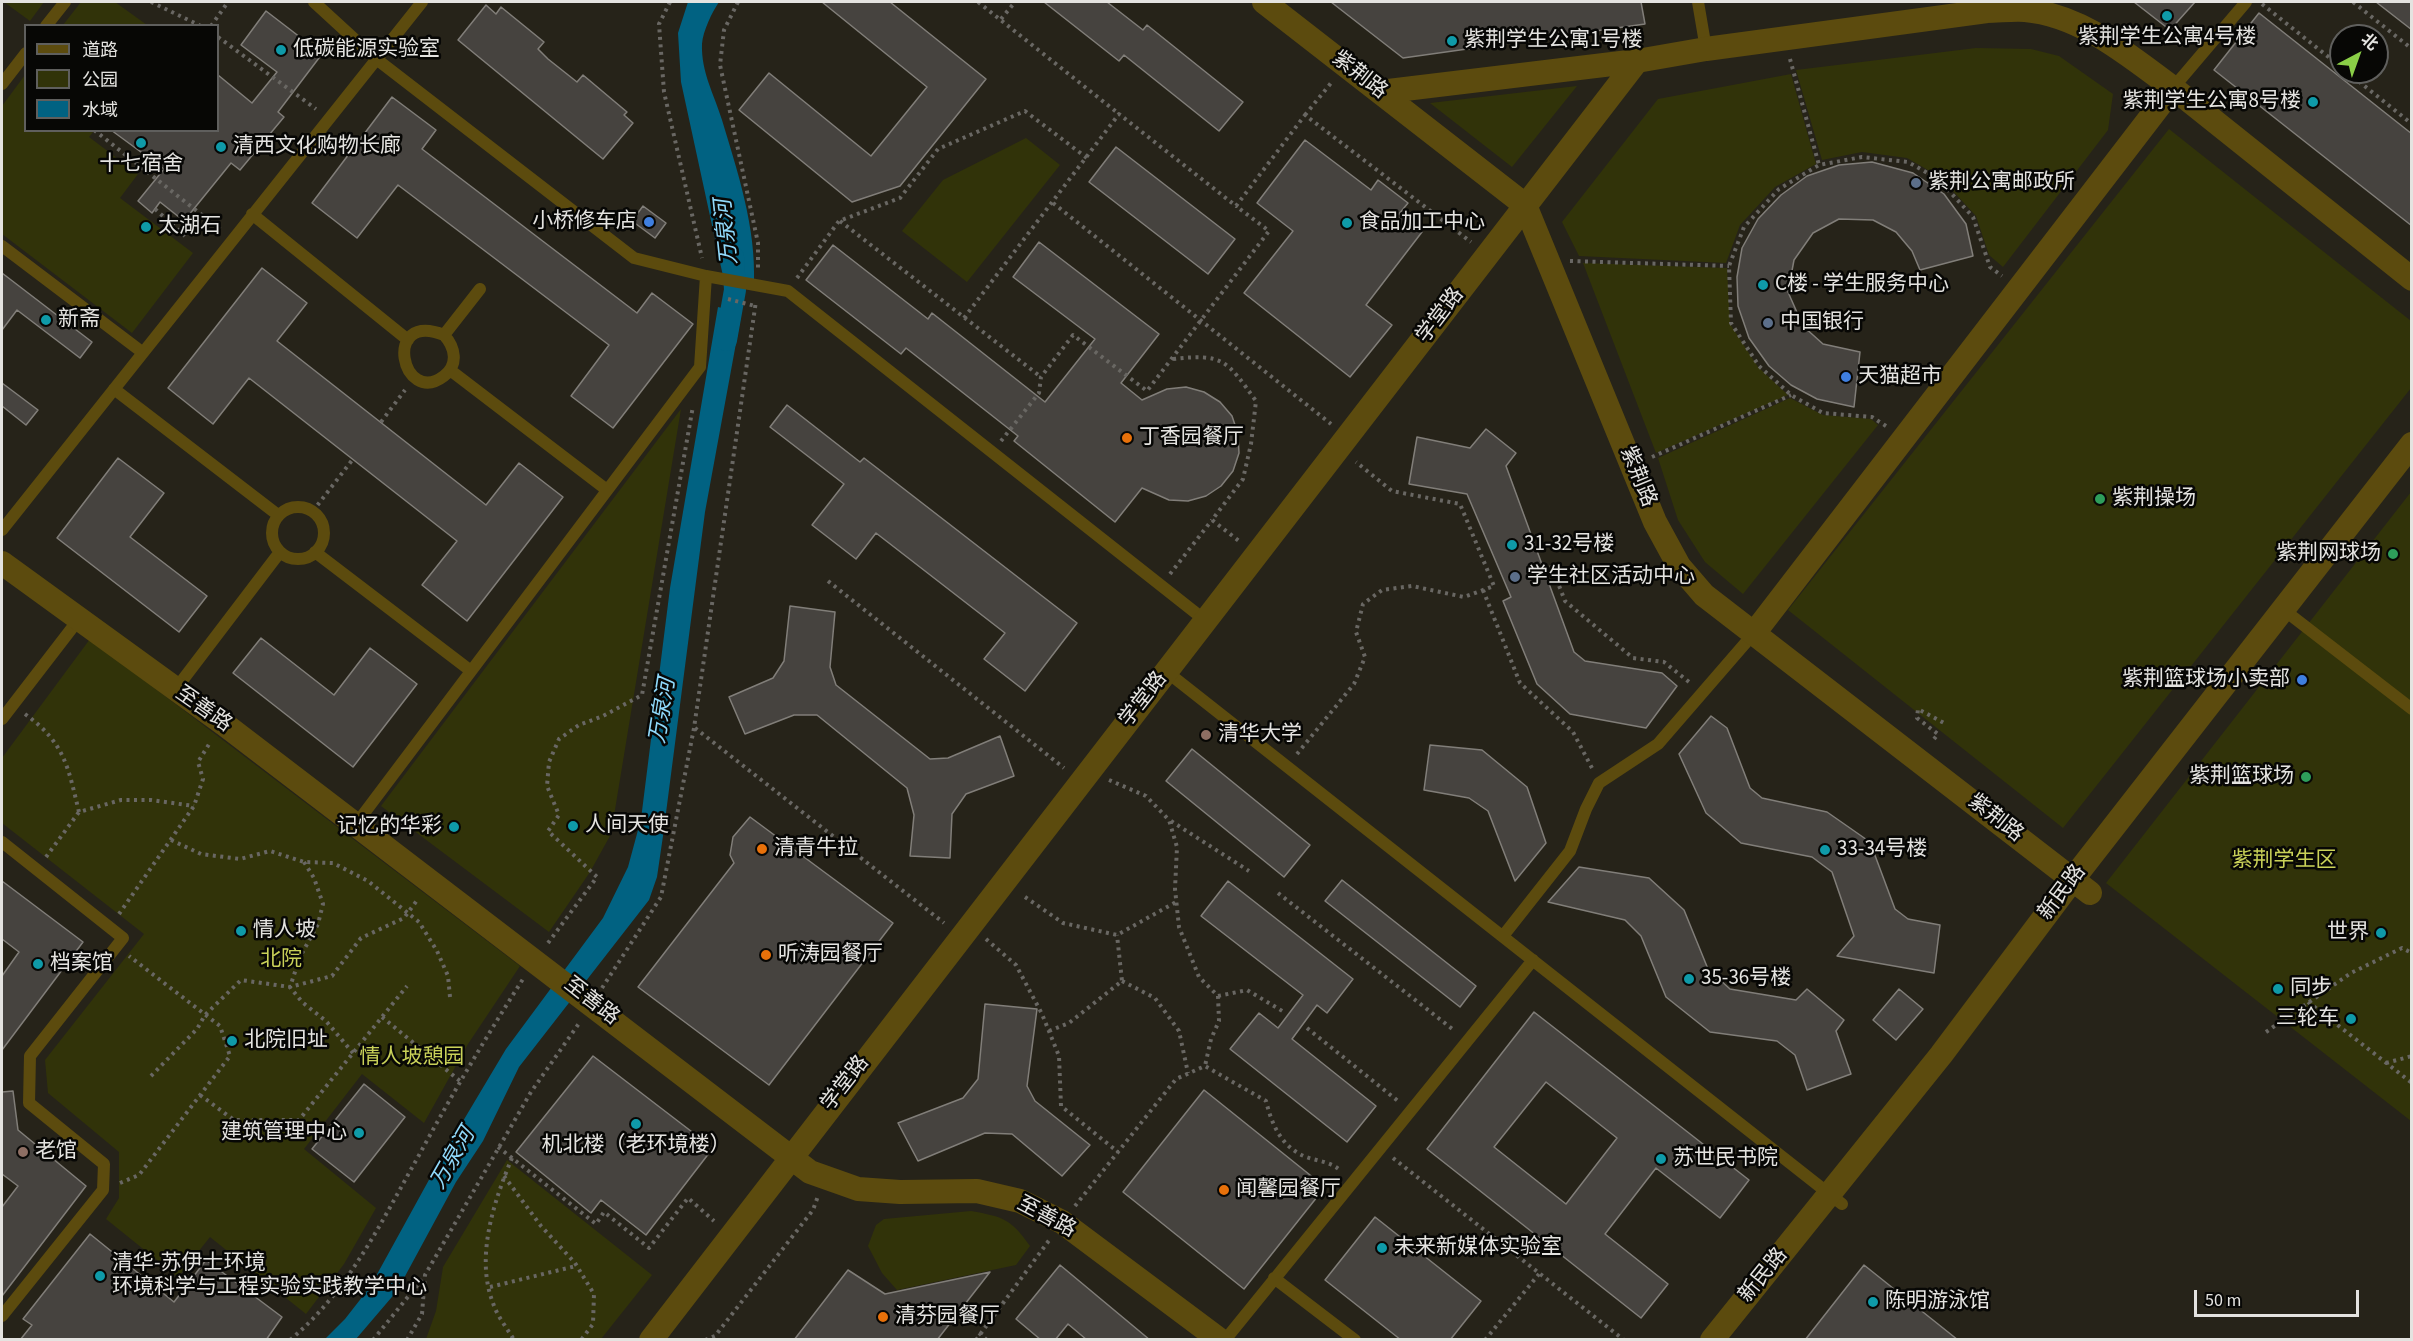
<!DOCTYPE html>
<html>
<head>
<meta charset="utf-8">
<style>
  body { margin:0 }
  #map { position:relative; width:2413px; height:1341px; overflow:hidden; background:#1e1c18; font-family:"Source Sans 3","Noto Sans SC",sans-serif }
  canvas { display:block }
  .frame { position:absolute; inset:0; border:3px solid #e4e3e0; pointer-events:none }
  .legend { position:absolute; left:24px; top:24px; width:195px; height:108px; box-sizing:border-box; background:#070705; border:2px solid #5f5f5d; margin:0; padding:8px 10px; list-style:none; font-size:18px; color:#e4e3e0 }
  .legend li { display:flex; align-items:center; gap:12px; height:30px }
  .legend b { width:30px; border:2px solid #5f5f5d }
  .north { position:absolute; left:2329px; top:24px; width:60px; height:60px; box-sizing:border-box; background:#070705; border:2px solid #5f5f5d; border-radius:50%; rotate:41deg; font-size:16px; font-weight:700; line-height:24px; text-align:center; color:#e4e3e0 }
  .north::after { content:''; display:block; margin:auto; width:21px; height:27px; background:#8ace47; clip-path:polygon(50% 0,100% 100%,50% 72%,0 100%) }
  .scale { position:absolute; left:2194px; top:1290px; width:165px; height:27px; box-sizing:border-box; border:3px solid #e4e3e0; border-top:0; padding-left:8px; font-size:18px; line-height:21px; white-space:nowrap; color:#e4e3e0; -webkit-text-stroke:4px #070705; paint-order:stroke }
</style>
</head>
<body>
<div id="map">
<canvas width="2413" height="1341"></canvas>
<div class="frame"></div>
<ul class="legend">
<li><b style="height:8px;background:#5c4b0e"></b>道路</li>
<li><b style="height:16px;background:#313309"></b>公园</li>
<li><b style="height:16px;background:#016282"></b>水域</li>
</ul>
<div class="north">北</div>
<div class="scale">50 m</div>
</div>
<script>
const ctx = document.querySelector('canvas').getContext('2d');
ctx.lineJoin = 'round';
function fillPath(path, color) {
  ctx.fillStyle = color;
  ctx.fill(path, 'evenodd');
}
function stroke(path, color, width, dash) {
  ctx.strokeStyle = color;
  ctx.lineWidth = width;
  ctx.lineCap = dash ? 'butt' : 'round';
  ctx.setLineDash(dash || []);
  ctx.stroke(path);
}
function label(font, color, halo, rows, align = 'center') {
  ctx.font = font + ' "Source Sans 3","Noto Sans SC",sans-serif';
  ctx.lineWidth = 5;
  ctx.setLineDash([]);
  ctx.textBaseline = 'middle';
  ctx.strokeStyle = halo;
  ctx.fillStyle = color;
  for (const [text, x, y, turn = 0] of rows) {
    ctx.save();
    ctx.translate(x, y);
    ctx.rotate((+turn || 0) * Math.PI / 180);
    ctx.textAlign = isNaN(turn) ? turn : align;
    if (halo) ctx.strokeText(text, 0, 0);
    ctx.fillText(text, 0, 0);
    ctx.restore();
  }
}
fillPath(new Path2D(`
  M 2,2 L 2411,2 L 2411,1339 L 2,1340 ZM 26,26 L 218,26 L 218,130 L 26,130 ZM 2341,36 L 2377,36 L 2377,72 L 2341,72 Z`), '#262319');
fillPath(new Path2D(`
  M 4,2 L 44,2 L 30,21 Z
  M 81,2 L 115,2 L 147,25 L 63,25 Z
  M 1976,48 L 2031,49 L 2059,56 L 2113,94 L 2108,130 L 2003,267 L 1989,255 L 1976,216 L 1940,177 L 1907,158 L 1862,152 L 1822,160 L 1796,70 Z
  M 1791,74 L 1816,164 L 1775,187 L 1740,225 L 1726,263 L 1579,256 L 1562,222 L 1658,99 Z
  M 25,75 L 26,130 L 94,131 L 89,137 L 138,174 L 120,198 L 193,253 L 132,333 L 2,234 L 2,106 Z
  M 1577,86 L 1512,167 L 1430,103 Z
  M 2169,129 L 2411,321 L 2411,388 L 2063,828 L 1788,610 Z
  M 1026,138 L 1060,165 L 967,282 L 902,231 L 943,180 Z
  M 1583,263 L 1727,268 L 1730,324 L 1758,367 L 1788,395 L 1656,453 Z
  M 1790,398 L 1823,415 L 1871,419 L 1878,425 L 1743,594 L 1705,562 L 1678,520 L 1658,458 Z
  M 681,409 L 611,834 L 590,872 L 549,932 L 381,806 Z
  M 2411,492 L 2411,1121 L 2106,883 Z
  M 90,639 L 520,966 L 468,1044 L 424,1123 L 362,1074 L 304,1149 L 376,1208 L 344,1264 L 306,1314 L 210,1237 L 178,1277 L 106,1219 L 119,1198 L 119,1152 L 48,1093 L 45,1060 L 144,934 L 2,823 L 2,758 Z
  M 507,1160 L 652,1275 L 601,1339 L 426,1339 L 436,1311 L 443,1267 Z
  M 971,1211 C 1004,1217 1011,1219 1030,1246 L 1016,1265 L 897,1290 L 882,1273 L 868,1246 L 876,1225 L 884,1219 Z`), '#313309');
fillPath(new Path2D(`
  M 688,2 L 719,2 C 712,12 703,31 702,44 C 701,72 714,94 722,120 C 738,173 756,227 754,283 L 723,276 L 681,82 L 678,33 Z
  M 718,307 L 739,312 L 741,316 L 705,512 L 663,836 L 657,877 L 649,900 L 519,1067 L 483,1141 L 456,1182 L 397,1291 L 356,1339 L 324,1340 L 345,1319 L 370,1287 L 441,1158 L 506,1049 L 603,918 L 628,867 L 641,819 L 670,588 Z`), '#016282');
stroke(new Path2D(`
  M 726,340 L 735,290 L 733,257`), '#016282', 22);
const building = new Path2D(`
  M 822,2 L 890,2 L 986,79 L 900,186 L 852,202 L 739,110 L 769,73 L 871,156 L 927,87 Z
  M 1044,2 L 1107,2 L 1143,30 L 1147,25 L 1243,102 L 1219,131 L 1124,55 L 1119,61 Z
  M 1331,2 L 1641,2 L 1645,24 L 1403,58 Z
  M 2134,2 L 2195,2 L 2170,30 Z
  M 2376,2 L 2412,2 L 2412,30 Z
  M 486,5 L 496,14 L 501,7 L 544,42 L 538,49 L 548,59 L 577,82 L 583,75 L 627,112 L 624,115 L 633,123 L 603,159 L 458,40 Z
  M 266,11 L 322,54 L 278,112 L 284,117 L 240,170 L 231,163 L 184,221 L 160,202 L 152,213 L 138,201 L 164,169 L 111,130 L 218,130 L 218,75 L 252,103 L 277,72 L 241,45 Z
  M 2259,13 L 2412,134 L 2412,226 L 2214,70 Z
  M 392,97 L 436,130 L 422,149 L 637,313 L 652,293 L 693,324 L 613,428 L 571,396 L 609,345 L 398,185 L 357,238 L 312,203 Z
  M 1305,140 L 1371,190 L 1378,180 L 1408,203 L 1399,214 L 1422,232 L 1366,305 L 1392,325 L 1350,377 L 1244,293 L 1293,231 L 1257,203 Z
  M 1116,147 L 1235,239 L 1208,274 L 1089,182 Z
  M 1872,162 L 1913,173 L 1944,194 L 1966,224 L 1973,256 L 1920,270 L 1912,251 L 1896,232 L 1873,220 L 1839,219 L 1813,233 L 1794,260 L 1788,292 L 1803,326 L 1823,344 L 1860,352 L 1854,407 L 1817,399 L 1791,385 L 1769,366 L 1749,338 L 1738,306 L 1737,277 L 1742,248 L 1758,219 L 1781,195 L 1807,176 L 1839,165 Z
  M 643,206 L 666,223 L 655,238 L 632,221 Z
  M 1039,242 L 1159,334 L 1121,383 L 1142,400 L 1167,389 L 1186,387 L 1204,392 L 1220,402 L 1232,416 L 1238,434 L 1239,453 L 1233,471 L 1221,486 L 1206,496 L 1188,501 L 1169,500 L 1142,488 L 1115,522 L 1014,441 L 1018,436 L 906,348 L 901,354 L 806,280 L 833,245 L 928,319 L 932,313 L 1045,402 L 1095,339 L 1013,277 Z
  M 262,268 L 307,303 L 277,341 L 486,505 L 519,463 L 563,497 L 467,621 L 422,585 L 457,541 L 249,378 L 213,424 L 168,388 Z
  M 2,273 L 92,342 L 80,358 L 17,310 L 2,330 Z
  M 2,383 L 38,410 L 26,425 L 2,406 Z
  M 787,405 L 860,462 L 864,458 L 1077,623 L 1025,691 L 984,659 L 1005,633 L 876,533 L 856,559 L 812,525 L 844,484 L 770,427 Z
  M 1486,429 L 1516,453 L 1506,466 L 1574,652 L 1585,661 L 1662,673 L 1677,686 L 1646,728 L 1570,714 L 1537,684 L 1503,601 L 1511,597 L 1467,494 L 1409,484 L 1417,437 L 1470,448 Z
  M 118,458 L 164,493 L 130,537 L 207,596 L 179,632 L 57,538 Z
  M 790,606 L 835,612 L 830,667 L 836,685 L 930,759 L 948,758 L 1000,736 L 1014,776 L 966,794 L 952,814 L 950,858 L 910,856 L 914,815 L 907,788 L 817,715 L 794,715 L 745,734 L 729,697 L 773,678 L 784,661 Z
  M 261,638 L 334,695 L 370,648 L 417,684 L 353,767 L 233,673 Z
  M 1711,716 L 1727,728 L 1750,788 L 1762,798 L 1827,812 L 1870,842 L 1895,909 L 1908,919 L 1940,925 L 1934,973 L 1837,956 L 1854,936 L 1832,872 L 1812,857 L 1741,843 L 1706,813 L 1679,754 Z
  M 1430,745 L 1482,750 L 1527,787 L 1546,843 L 1515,881 L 1488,811 L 1469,798 L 1424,790 Z
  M 1192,749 L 1310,845 L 1284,877 L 1166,781 Z
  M 750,817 L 893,923 L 769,1085 L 638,987 L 734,863 L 730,855 L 733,837 Z
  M 1579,867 L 1649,878 L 1684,910 L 1708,969 L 1730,989 L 1796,1000 L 1807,989 L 1844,1020 L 1836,1031 L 1851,1074 L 1807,1090 L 1795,1055 L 1777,1041 L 1710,1032 L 1666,997 L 1641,936 L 1625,920 L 1548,902 Z
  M 1342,880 L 1476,986 L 1460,1007 L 1325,901 Z
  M 2,881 L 83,942 L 2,1050 L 2,976 L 19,952 L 2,939 Z
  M 1228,881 L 1353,979 L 1327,1013 L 1317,1005 L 1292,1039 L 1376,1106 L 1347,1142 L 1230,1049 L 1259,1013 L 1278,1028 L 1303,995 L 1201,916 Z
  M 1899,989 L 1923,1009 L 1896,1040 L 1873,1020 Z
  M 985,1004 L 1037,1009 L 1027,1086 L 1035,1101 L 1090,1145 L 1062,1176 L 1012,1134 L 985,1133 L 918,1161 L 898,1123 L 963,1098 L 978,1079 Z
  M 1534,1012 L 1749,1180 L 1720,1218 L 1656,1168 L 1605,1234 L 1668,1284 L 1641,1318 L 1427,1149 ZM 1546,1082 L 1617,1138 L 1566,1204 L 1494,1147 Z
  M 593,1056 L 713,1148 L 646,1235 L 601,1200 L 591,1213 L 516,1152 Z
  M 364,1084 L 405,1117 L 354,1182 L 312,1149 Z
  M 1204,1090 L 1325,1187 L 1244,1289 L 1123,1192 Z
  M 13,1091 L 18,1130 L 86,1186 L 2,1296 L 2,1207 L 18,1186 L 2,1174 L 2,1092 Z
  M 1375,1217 L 1481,1301 L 1450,1340 L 1401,1340 L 1325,1280 Z
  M 90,1234 L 174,1302 L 206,1260 L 282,1317 L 266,1340 L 20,1340 L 32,1325 L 23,1319 Z
  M 1060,1265 L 1150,1340 L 1087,1340 L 1068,1324 L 1055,1340 L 1041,1340 L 1016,1319 Z
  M 1864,1265 L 1958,1340 L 1805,1340 Z
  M 848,1270 L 885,1294 L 990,1272 L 937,1340 L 794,1340 Z`);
fillPath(building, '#46433f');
stroke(building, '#817e79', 1.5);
stroke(new Path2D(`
  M 151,2 L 201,26
  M 670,2 L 659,24 L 664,92 L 702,258
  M 738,2 L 724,30 L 720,65 L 758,243 L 758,269
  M 978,2 L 1119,114
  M 2353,2 L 2412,49
  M 2262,4 L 2341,67
  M 1001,19 L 1015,2
  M 211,26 L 228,2
  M 218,37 L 316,109
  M 1790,59 L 1819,165
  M 2347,72 L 2412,124
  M 1305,115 L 1331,83
  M 94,130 L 221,230
  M 1053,203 L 1331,424
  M 155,209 L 185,236
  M 840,221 L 1041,377
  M 1570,261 L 1729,266
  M 797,278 L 839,221 L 900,198 L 938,149 L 1025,111 L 1087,158
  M 728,299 L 755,306
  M 964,318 L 1119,114 L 1236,206 L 1305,115 L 1471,242
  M 1173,359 C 1224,353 1227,361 1256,401 L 1251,444 L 1243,479 L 1212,520 L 1239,541
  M 381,422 L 405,390
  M 1886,426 L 1872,417 L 1823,413 L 1791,395 L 1759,366 L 1731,323 L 1729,266 L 1744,227 L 1779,189 L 1819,165 L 1862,157 L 1908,162 L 1938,179 L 1973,217 L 1990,267 L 2002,276
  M 1001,441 L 1039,393 L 1041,377 L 1073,335 L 1147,391 L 1269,231 L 1236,206
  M 1652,457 L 1791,395
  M 313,511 L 353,459
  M 1551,565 L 1565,601 L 1633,658 L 1664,662 L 1689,682
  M 1170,574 L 1212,520
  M 828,581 L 1064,768
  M 1483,590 L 1520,683 L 1573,732 L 1593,770
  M 25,714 C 65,743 68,767 79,812
  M 695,728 L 944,923
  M 1934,739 L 1938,734 L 1917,718 L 1918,709 L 1944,723
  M 1297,754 L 1354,684 L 1365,657 L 1356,632 L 1363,604 L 1382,590 L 1412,586 L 1464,597 L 1494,586 L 1460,504 L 1392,491 L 1356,462
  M 1109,780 L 1146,796 L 1169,820 L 1177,847 L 1175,889 L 1179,927 L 1199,977 L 1218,996 L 1219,1021 L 1211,1039 L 1205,1066
  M 1171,821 L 1249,871
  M 171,840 L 201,854 L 240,859 L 270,851 L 304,862 L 333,863 L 368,881 L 419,922 L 437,951 L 448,976 L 450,997
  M 46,857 L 79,812 L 121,800 L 151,800 L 194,806
  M 304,862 L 314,878 L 323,904 L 318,924 L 300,957 L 290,987 L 302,1002 L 326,1021 L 353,1053
  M 1278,893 L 1455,1031
  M 1025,897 L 1063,923 L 1117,935 L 1176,902
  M 119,914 L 194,806 L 203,779 L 198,762 L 211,741
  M 986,939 L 1016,965 L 1042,1014 L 1059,1056 L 1061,1106 L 1118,1152
  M 548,943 L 597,877 L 548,831 L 559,815 L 547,786 L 549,762 L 559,739 L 579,725 L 603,716 L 642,695 L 693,406
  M 1122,981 L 1155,998 L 1179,1031 L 1188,1073
  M 602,988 L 661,897 L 694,728 L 756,301
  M 1218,996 L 1247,990 L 1284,1012
  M 2308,1002 L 2412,1083
  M 382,1017 L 460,1081
  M 1307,1028 L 1398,1101
  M 1049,1031 L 1069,1023 L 1122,981 L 1117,935
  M 2266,1032 L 2351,973 L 2402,948 L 2412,953
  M 2386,1063 L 2412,1056
  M 151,1076 L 197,1029 L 205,1015 L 241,980 L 290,987 L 332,976 L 361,938 L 404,918 L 418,899
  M 200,1095 L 234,1120 L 299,1120 L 407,986
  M 498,1147 L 596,1224 L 604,1212 L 649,1248 L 688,1198 L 714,1221
  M 512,1158 C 494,1201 475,1257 493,1303 C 497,1316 507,1328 514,1340
  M 1393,1158 L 1624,1340
  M 504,1176 L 541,1226 L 575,1263 L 594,1294 L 593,1324 L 581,1340
  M 120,1183 L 139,1175 L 230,1056 L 220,1026 L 129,956
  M 1075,1206 L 1176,1079 L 1205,1066 L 1266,1101 C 1271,1121 1279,1142 1298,1153 C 1312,1162 1328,1159 1341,1171
  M 490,1287 L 576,1266
  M 979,1333 L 987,1340
  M 290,1340 C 349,1291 381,1222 418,1157 C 451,1096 486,1037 523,979
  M 373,1340 L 424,1277
  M 407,1340 L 422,1314 L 425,1275 L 531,1092 L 580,1022
  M 705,1340 L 715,1336 L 813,1210 L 818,1196
  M 976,1340 L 1050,1239
  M 1485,1340 L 1539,1274`), '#696763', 4, [3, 4.5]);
stroke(new Path2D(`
  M 314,2 L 375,58 L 634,258 L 706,276 L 788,291 L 1206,621
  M 1698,2 L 1706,49
  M 46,26 L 65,2
  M 2,84 L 26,53
  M 2173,88 L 2246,2
  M 252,214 L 408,340
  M 2,246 L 142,352
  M 444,335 C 381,310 402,408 444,376 C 459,365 455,347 444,335 L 480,289
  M 450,370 L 607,490
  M 114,389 L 278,515
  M272 533a26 26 0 1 1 52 0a26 26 0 1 1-52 0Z
  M 2,530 L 422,2
  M 315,552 L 471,671
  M 2284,610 L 2412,709
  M 1167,672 L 1842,1204
  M 175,690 L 280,552
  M 2,719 L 79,619
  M 356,824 L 700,367 L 706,276
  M 2,842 L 123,938 L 30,1056 L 29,1103 L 104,1164 L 103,1190 L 2,1316
  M 1503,936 L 1570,851 L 1586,809 L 1599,783 L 1658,744 L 1755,632
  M 1274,1278 L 1355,1340
  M 1225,1340 L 1533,960`), '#5c4b0e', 12);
stroke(new Path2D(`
  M 1264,2 L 1525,205 L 1655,522 L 1679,566 L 1704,595 L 2090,893
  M 1380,92 L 1637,61 L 1706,49 L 1987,11 C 1999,11 2013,9 2025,10 C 2082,15 2129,56 2173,88 L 2412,279
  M 2,563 L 224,724 L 810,1172 L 858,1189 L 900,1192 L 977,1191 L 1020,1201 L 1062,1222 L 1220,1340
  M 1755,632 L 2173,88
  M 651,1340 L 1637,61
  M 1712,1340 L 1941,1055 L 2073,879 L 2412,444`), '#5c4b0e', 24);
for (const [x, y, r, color] of [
  [2167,16,6,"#0f9aa8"],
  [1452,41,6,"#0f9aa8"],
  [281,50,6,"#0f9aa8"],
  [2313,102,6,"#0f9aa8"],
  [141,143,6,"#0f9aa8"],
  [221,147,6,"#0f9aa8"],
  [1916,183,6,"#5c6f8a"],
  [649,222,6,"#3f7fe0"],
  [1347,223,6,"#0f9aa8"],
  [146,227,6,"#0f9aa8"],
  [1763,285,6,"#0f9aa8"],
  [46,320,6,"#0f9aa8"],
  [1768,323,6,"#5c6f8a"],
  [1846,377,6,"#3f7fe0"],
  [1127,438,6,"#e8710a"],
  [2100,499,6,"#2e9e5b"],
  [1512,545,6,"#0f9aa8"],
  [2393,554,6,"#2e9e5b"],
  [1515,577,6,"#5c6f8a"],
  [2302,680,6,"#3f7fe0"],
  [1206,735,6,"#8d6e63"],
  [2306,777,6,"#2e9e5b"],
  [573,826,6,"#0f9aa8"],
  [454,827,6,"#0f9aa8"],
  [762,849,6,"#e8710a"],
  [1825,850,6,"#0f9aa8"],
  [241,931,6,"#0f9aa8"],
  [2381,933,6,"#0f9aa8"],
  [766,955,6,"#e8710a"],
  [38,964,6,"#0f9aa8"],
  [1689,979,6,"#0f9aa8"],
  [2278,989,6,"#0f9aa8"],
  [2351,1019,6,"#0f9aa8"],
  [232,1041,6,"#0f9aa8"],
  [636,1124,6,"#0f9aa8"],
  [359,1133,6,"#0f9aa8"],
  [23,1152,6,"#8d6e63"],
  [1661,1159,6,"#0f9aa8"],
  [1224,1190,6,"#e8710a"],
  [1382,1248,6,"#0f9aa8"],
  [100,1276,6,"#0f9aa8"],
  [1873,1302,6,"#0f9aa8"],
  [883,1317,6,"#e8710a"]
]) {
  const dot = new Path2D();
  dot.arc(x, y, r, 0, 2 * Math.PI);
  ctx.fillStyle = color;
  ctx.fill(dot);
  stroke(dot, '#070705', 2);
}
label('21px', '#e4e3e0', '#070705', [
  ["紫荆学生公寓4号楼",2167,38,"center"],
  ["紫荆学生公寓1号楼",1464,41],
  ["低碳能源实验室",293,50],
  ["紫荆学生公寓8号楼",2301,102,"right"],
  ["清西文化购物长廊",233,147],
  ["十七宿舍",141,165,"center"],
  ["紫荆公寓邮政所",1928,183],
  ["小桥修车店",637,222,"right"],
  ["食品加工中心",1359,223],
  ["太湖石",158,227],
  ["C楼 - 学生服务中心",1775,285],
  ["新斋",58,320],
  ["中国银行",1780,323],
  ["天猫超市",1858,377],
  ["丁香园餐厅",1139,438],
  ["紫荆操场",2112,499],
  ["31-32号楼",1524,545],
  ["紫荆网球场",2381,554,"right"],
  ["学生社区活动中心",1527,577],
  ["紫荆篮球场小卖部",2290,680,"right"],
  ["清华大学",1218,735],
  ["紫荆篮球场",2294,777,"right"],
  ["人间天使",585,826],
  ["记忆的华彩",442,827,"right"],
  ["清青牛拉",774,849],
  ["33-34号楼",1837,850],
  ["情人坡",253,931],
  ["世界",2369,933,"right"],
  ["听涛园餐厅",778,955],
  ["档案馆",50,964],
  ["35-36号楼",1701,979],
  ["同步",2290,989],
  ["三轮车",2339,1019,"right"],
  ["北院旧址",244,1041],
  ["建筑管理中心",347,1133,"right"],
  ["机北楼（老环境楼）",636,1146,"center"],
  ["老馆",35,1152],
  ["苏世民书院",1673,1159],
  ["闻馨园餐厅",1236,1190],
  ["未来新媒体实验室",1394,1248],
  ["清华-苏伊士环境",112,1264],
  ["环境科学与工程实验实践教学中心",112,1288],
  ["陈明游泳馆",1885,1302],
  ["清芬园餐厅",895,1317]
], 'left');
label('21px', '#e4e3e0', '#070705', [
  ["紫荆路",1359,76,38],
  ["学堂路",1441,316,-53],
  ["紫荆路",1637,477,68],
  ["学堂路",1144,700,-52],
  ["至善路",203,710,35],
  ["紫荆路",1995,819,38],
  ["新民路",2063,893,-53],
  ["至善路",591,1002,38],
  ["学堂路",846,1084,-52],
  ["至善路",1046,1218,28],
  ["新民路",1764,1276,-51]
]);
label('21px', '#c9d158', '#070705', [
  ["紫荆学生区",2284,861],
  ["北院",281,960],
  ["情人坡憩园",412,1058]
]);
label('italic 22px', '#90d9fb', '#070705', [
  ["万泉河",728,232,-96],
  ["万泉河",664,711,-81],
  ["万泉河",454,1159,-60]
]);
</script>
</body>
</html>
